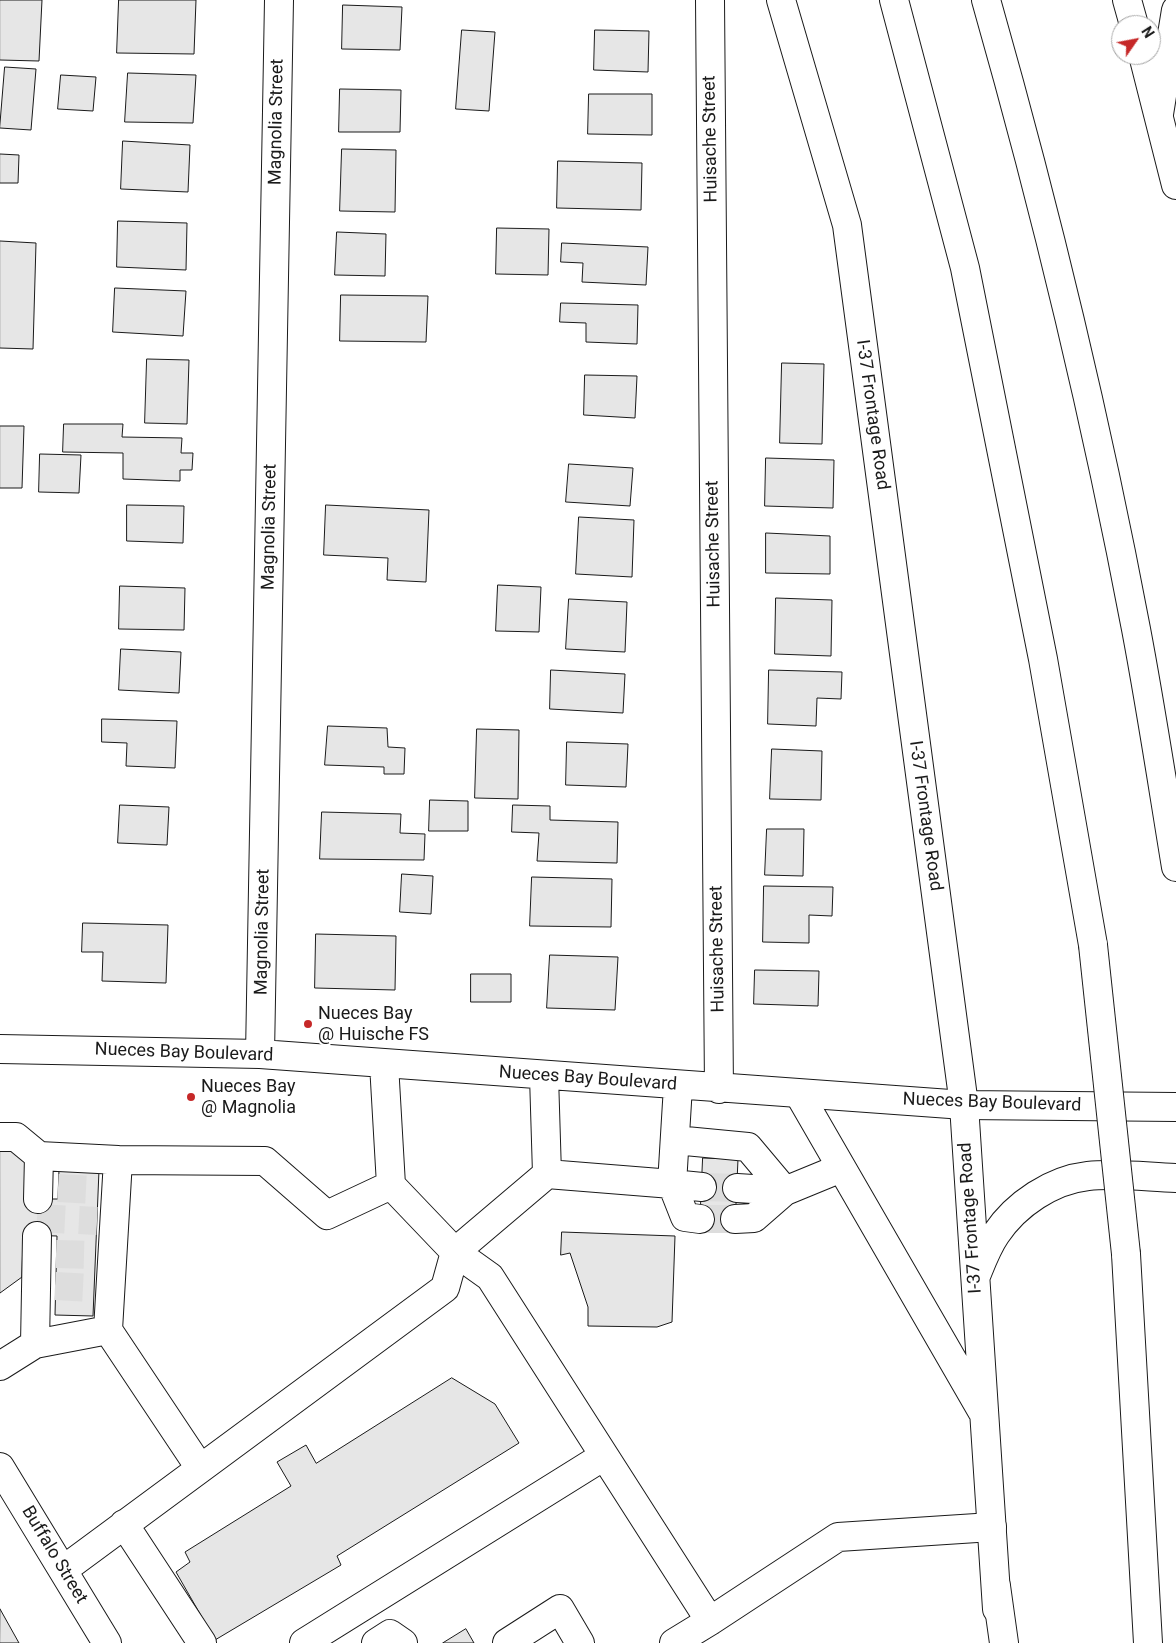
<!DOCTYPE html>
<html>
<head>
<meta charset="utf-8">
<style>
  body { margin:0 }
  #map { position:relative; width:1176px; height:1643px; overflow:hidden; background:#fff; font-family:Roboto,sans-serif }
  canvas { display:block }
  .north { position:absolute; left:1111px; top:15px; width:50px; height:50px; box-sizing:border-box; background:#fff; border:1px solid #a3a3a3; border-radius:50%; rotate:57deg; font-size:14px; font-weight:700; line-height:20px; text-align:center; color:#1a1a1a }
  .north::after { content:''; display:block; margin:auto; width:18px; height:22px; background:#c62828; clip-path:polygon(50% 0,100% 100%,50% 72%,0 100%) }
</style>
</head>
<body>
<div id="map">
<canvas width="1176" height="1643"></canvas>
<div class="north">N</div>
</div>
<script>
const ctx = document.querySelector('canvas').getContext('2d');
ctx.lineJoin = 'round';
function fillPath(path, color) {
  ctx.fillStyle = color;
  ctx.fill(path, 'evenodd');
}
function stroke(path, color, width, dash) {
  ctx.strokeStyle = color;
  ctx.lineWidth = width;
  ctx.lineCap = dash ? 'butt' : 'round';
  ctx.setLineDash(dash || []);
  ctx.stroke(path);
}
function label(font, color, halo, rows, align = 'center') {
  ctx.font = font + ' Roboto,sans-serif';
  ctx.lineWidth = 4;
  ctx.setLineDash([]);
  ctx.textBaseline = 'middle';
  ctx.strokeStyle = halo;
  ctx.fillStyle = color;
  for (const [text, x, y, turn = 0] of rows) {
    ctx.save();
    ctx.translate(x, y);
    ctx.rotate((+turn || 0) * Math.PI / 180);
    ctx.textAlign = isNaN(turn) ? turn : align;
    if (halo) ctx.strokeText(text, 0, 0);
    ctx.fillText(text, 0, 0);
    ctx.restore();
  }
}
const building = new Path2D(`
  M 0,0 L 42,0 L 39,61 L 0,60 Z
  M 119,0 L 196,0 L 194,54 L 117,53 Z
  M 343,5 L 402,7 L 400,50 L 342,49 Z
  M 462,30 L 495,32 L 489,111 L 456,109 Z
  M 595,30 L 649,31 L 648,72 L 594,70 Z
  M 5,67 L 36,69 L 31,130 L 0,128 Z
  M 128,73 L 196,75 L 193,123 L 125,122 Z
  M 61,75 L 96,77 L 93,111 L 58,109 Z
  M 340,89 L 401,90 L 400,132 L 339,132 Z
  M 589,94 L 652,94 L 652,135 L 588,134 Z
  M 123,141 L 190,145 L 188,192 L 121,189 Z
  M 342,149 L 396,150 L 395,212 L 340,211 Z
  M 0,154 L 19,155 L 18,183 L 0,183 Z
  M 558,161 L 642,163 L 641,210 L 557,208 Z
  M 118,221 L 187,223 L 186,270 L 117,267 Z
  M 497,228 L 549,229 L 548,275 L 496,274 Z
  M 337,232 L 386,234 L 385,276 L 335,275 Z
  M 0,241 L 36,243 L 33,349 L 0,348 Z
  M 562,243 L 648,247 L 646,285 L 582,282 L 583,263 L 561,262 Z
  M 115,288 L 186,291 L 183,336 L 113,332 Z
  M 341,295 L 428,296 L 426,342 L 340,341 Z
  M 561,303 L 638,305 L 637,344 L 586,342 L 586,323 L 560,322 Z
  M 147,359 L 189,360 L 187,424 L 145,423 Z
  M 782,363 L 824,364 L 822,444 L 780,443 Z
  M 585,375 L 637,376 L 635,418 L 584,415 Z
  M 64,424 L 123,424 L 122,437 L 182,438 L 181,453 L 193,453 L 192,470 L 180,470 L 180,481 L 123,479 L 123,453 L 63,452 Z
  M 0,426 L 24,426 L 22,488 L 0,488 Z
  M 40,454 L 81,455 L 79,493 L 39,492 Z
  M 766,458 L 834,460 L 833,508 L 765,506 Z
  M 569,464 L 633,468 L 630,506 L 566,502 Z
  M 127,505 L 184,506 L 183,543 L 127,541 Z
  M 326,505 L 429,510 L 426,582 L 387,580 L 388,558 L 324,555 Z
  M 579,517 L 634,520 L 632,577 L 576,574 Z
  M 766,533 L 830,536 L 830,574 L 766,573 Z
  M 498,585 L 541,587 L 539,632 L 496,631 Z
  M 120,586 L 185,588 L 184,630 L 119,629 Z
  M 776,598 L 832,600 L 831,656 L 775,654 Z
  M 569,599 L 627,602 L 625,652 L 566,649 Z
  M 121,649 L 181,652 L 179,693 L 119,690 Z
  M 551,670 L 625,674 L 623,713 L 550,709 Z
  M 769,670 L 842,672 L 841,699 L 817,698 L 816,726 L 768,724 Z
  M 102,719 L 177,721 L 175,768 L 126,766 L 127,743 L 102,742 Z
  M 328,726 L 387,728 L 388,747 L 405,748 L 404,774 L 384,774 L 384,767 L 325,765 Z
  M 477,729 L 519,730 L 518,799 L 475,798 Z
  M 567,742 L 628,744 L 626,787 L 566,785 Z
  M 772,749 L 822,751 L 821,800 L 770,799 Z
  M 430,800 L 468,801 L 468,831 L 429,831 Z
  M 120,805 L 169,807 L 167,845 L 118,843 Z
  M 513,805 L 550,806 L 550,820 L 618,822 L 617,863 L 537,861 L 539,833 L 512,832 Z
  M 322,812 L 401,814 L 400,833 L 425,834 L 424,860 L 320,859 Z
  M 767,829 L 804,829 L 803,876 L 765,875 Z
  M 402,874 L 433,876 L 431,914 L 400,912 Z
  M 532,877 L 612,879 L 611,927 L 530,926 Z
  M 764,886 L 833,887 L 832,916 L 809,915 L 809,943 L 763,942 Z
  M 83,923 L 168,925 L 166,983 L 102,981 L 103,952 L 82,952 Z
  M 316,934 L 396,936 L 395,990 L 315,988 Z
  M 550,955 L 618,957 L 615,1010 L 547,1008 Z
  M 755,970 L 819,971 L 818,1006 L 754,1004 Z
  M 471,974 L 511,974 L 511,1002 L 471,1002 Z
  M 0,1150 L 27,1150 L 38,1199 L 58,1199 L 59,1169 L 99,1170 L 93,1316 L 55,1315 L 57,1236 L 23,1235 L 22,1277 L 0,1293 Z
  M 703,1158 L 738,1159 L 735,1227 L 700,1226 Z
  M 562,1232 L 675,1236 L 672,1322 L 657,1327 L 588,1326 L 588,1307 L 570,1253 L 561,1255 Z
  M 452,1378 L 495,1404 L 519,1443 L 337,1556 L 341,1565 L 215,1640 L 176,1572 L 190,1562 L 185,1552 L 291,1486 L 277,1462 L 306,1445 L 316,1463 Z
  M 0,1609 L 19,1643 L 0,1643 Z
  M 466,1629 L 474,1643 L 443,1643 Z`);
fillPath(building, '#e6e6e6');
stroke(building, '#1a1a1a', 1);
stroke(new Path2D(`
  M 702,1187 L 737,1188
  M 58,1188 L 98,1190
  M 37,1218 L 97,1221
  M 700,1219 L 735,1219
  M 56,1254 L 95,1255
  M 55,1286 L 94,1288`), '#ddd', 28, [28, 14]);
const minor = new Path2D(`
  M 710,0 L 719,1089
  M 1159,114 L 1176,10
  M 0,1049 L 260,1054 L 964,1105 L 1176,1107
  M 260,1054 L 279,0
  M 384,1064 L 391,1185 L 455,1252 L 547,1174 L 544,1076
  M 0,1137 L 16,1137 L 39,1156
  M 675,1140 L 748,1147 L 785,1191 L 841,1168
  M 547,1174 L 672,1184 L 678,1086
  M 737,1188 L 785,1191
  M 38,1199 L 39,1156 L 118,1160
  M 700,1219 L 685,1217 L 672,1184 L 702,1187
  M 735,1219 L 754,1218 L 785,1191
  M 108,1330 L 200,1468
  M 35,1344 L 37,1236
  M 0,1366 L 35,1344 L 108,1330 L 118,1160 L 265,1161 L 327,1215 L 391,1185
  M 0,1467 L 107,1643
  M 124,1524 L 202,1643
  M 63,1570 L 445,1288 L 455,1252 L 490,1277 L 710,1621 L 674,1643
  M 710,1621 L 838,1537 L 992,1527
  M 304,1643 L 604,1456
  M 376,1643 L 390,1634 L 403,1643
  M 507,1643 L 560,1609 L 580,1643`);
const major = new Path2D(`
  M 781,0 L 847,225 L 964,1105 L 997,1609
  M 1127,0 L 1134,25
  M 1143,55 L 1176,185
  M 799,1094 L 982,1411
  M 976,1276 C 982,1261 987,1247 996,1234 C 1016,1204 1052,1180 1088,1176 C 1116,1173 1147,1177 1176,1178`);
const highway = new Path2D(`
  M 894,0 L 965,268 L 1043,659 L 1093,945
  M 986,0 C 1045,207 1096,418 1136,629 C 1151,708 1163,788 1176,867
  M 1126,1254 L 1148,1643
  M 996,1586 L 1004,1643`);
stroke(minor, '#1a1a1a', 30);
stroke(major, '#1a1a1a', 30);
stroke(highway, '#1a1a1a', 30);
stroke(minor, '#fff', 28);
stroke(major, '#fff', 28);
stroke(highway, '#fff', 28);
const highwayBridge = new Path2D(`
  M 1093,945 L 1126,1254`);
stroke(highwayBridge, '#1a1a1a', 30, []);
stroke(highwayBridge, '#fff', 28);
for (const [x, y, r, color] of [
  [308,1024,5,"#c62828"],
  [191,1097,5,"#c62828"]
]) {
  const dot = new Path2D();
  dot.arc(x, y, r, 0, 2 * Math.PI);
  ctx.fillStyle = color;
  ctx.fill(dot);
  stroke(dot, '#fff', 2);
}
label('18px', '#1a1a1a', '#fff', [
  ["Magnolia Street",277,122,-89],
  ["Huisache Street",711,139,-91],
  ["I-37 Frontage Road",872,415,82],
  ["Magnolia Street",270,527,-89],
  ["Huisache Street",714,544,-91],
  ["I-37 Frontage Road",925,816,82],
  ["Magnolia Street",263,932,-89],
  ["Huisache Street",718,949,-91],
  ["Nueces Bay Boulevard",184,1053,2],
  ["Nueces Bay Boulevard",588,1079,4],
  ["Nueces Bay Boulevard",992,1103,2],
  ["I-37 Frontage Road",971,1218,-94],
  ["Buffalo Street",54,1555,59]
]);
label('18px', '#1a1a1a', '#fff', [
  ["Nueces Bay",318,1014],
  ["@ Huische FS",318,1035],
  ["Nueces Bay",201,1087],
  ["@ Magnolia",201,1108]
], 'left');
</script>
</body>
</html>
